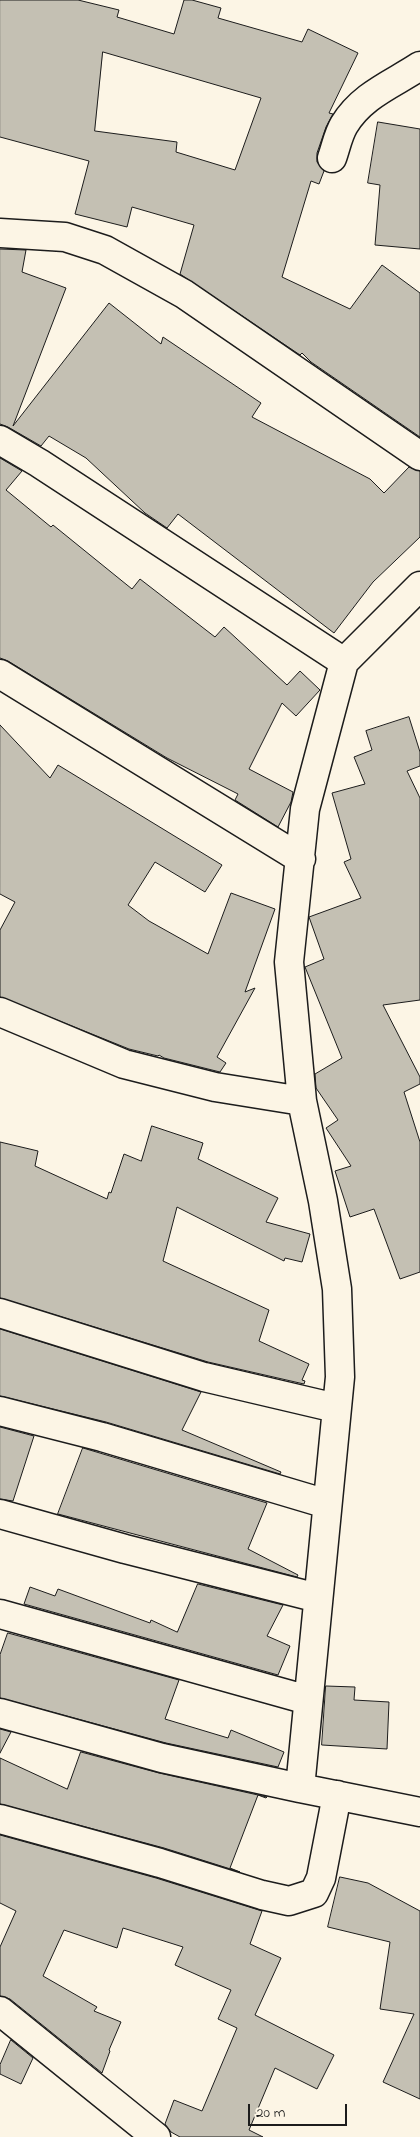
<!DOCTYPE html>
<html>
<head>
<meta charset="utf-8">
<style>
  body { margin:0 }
  #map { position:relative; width:420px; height:2137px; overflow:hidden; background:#fcf5e5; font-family:"Indie Flower",sans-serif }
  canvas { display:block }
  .scale { position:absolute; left:248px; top:2104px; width:99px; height:22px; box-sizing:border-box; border:2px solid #1c1c1c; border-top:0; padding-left:6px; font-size:15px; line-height:18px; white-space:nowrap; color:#1c1c1c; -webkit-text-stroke:4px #fcf5e5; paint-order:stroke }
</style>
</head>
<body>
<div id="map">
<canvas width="420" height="2137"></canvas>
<div class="scale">20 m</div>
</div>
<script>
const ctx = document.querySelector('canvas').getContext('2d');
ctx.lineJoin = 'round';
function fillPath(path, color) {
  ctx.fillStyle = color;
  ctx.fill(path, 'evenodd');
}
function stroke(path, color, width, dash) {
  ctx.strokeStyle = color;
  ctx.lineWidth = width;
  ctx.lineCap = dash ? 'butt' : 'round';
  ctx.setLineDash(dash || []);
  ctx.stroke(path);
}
const building = new Path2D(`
  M 0,0 L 78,0 L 119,10 L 117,17 L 174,34 L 184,0 L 192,0 L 221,8 L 218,18 L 302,42 L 308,29 L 358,53 L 329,113 L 333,114 L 326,127 L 317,153 L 317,162 L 324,171 L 319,184 L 311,181 L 282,277 L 350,309 L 382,265 L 420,293 L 420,437 L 311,362 L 302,353 L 300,355 L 180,274 L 194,225 L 132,207 L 127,227 L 75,214 L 89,161 L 0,137 ZM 103,52 L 261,98 L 235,170 L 176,152 L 177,142 L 95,131 Z
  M 378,122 L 420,129 L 420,249 L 375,245 L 380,185 L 368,183 Z
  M 0,249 L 26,250 L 22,272 L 66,288 L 13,426 L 109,303 L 161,344 L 163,337 L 261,403 L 252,417 L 370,479 L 384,493 L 409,467 L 420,471 L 420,537 L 373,582 L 334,633 L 178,514 L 167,528 L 145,513 L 86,458 L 49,436 L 41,446 L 8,427 L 0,424 Z
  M 0,458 L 22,471 L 6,490 L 51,527 L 53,525 L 132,589 L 140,579 L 215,637 L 224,627 L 287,685 L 300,671 L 320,690 L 296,716 L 282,703 L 249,769 L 293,792 L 291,802 L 278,827 L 235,800 L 238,794 L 167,758 L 8,661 L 0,658 Z
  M 409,717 L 420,752 L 420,766 L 407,771 L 420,798 L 420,1000 L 383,1005 L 420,1077 L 420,1084 L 404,1092 L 420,1142 L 420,1272 L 400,1279 L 374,1209 L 350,1217 L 335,1171 L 351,1166 L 326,1128 L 338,1120 L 316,1088 L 315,1074 L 342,1058 L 305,967 L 324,959 L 309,917 L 361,898 L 344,862 L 351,859 L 332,793 L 365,784 L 354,757 L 372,750 L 366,731 Z
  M 0,725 L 50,778 L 58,765 L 222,865 L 205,892 L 155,862 L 128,905 L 149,921 L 208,954 L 231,893 L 275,909 L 245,992 L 255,988 L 217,1057 L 226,1063 L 220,1072 L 164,1058 L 159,1055 L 158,1056 L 129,1049 L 0,997 L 0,930 L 15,902 L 0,894 Z
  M 152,1126 L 203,1143 L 198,1159 L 278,1198 L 266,1222 L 310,1234 L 302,1262 L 285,1258 L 284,1261 L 177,1207 L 163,1261 L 269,1310 L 259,1341 L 309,1364 L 302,1380 L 305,1381 L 304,1384 L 208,1362 L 0,1298 L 0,1142 L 38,1151 L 35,1166 L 107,1199 L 109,1192 L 111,1193 L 124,1154 L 141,1161 Z
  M 0,1329 L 201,1392 L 182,1430 L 281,1472 L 280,1474 L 106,1422 L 0,1396 Z
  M 0,1427 L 34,1436 L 13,1501 L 0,1499 Z
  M 83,1448 L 267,1503 L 248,1549 L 298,1575 L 297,1577 L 58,1514 Z
  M 198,1584 L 283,1605 L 267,1636 L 290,1646 L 278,1675 L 24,1604 L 30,1587 L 55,1596 L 58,1589 L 150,1623 L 151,1620 L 177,1632 Z
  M 8,1633 L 179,1680 L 165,1719 L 228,1738 L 231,1730 L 284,1752 L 278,1767 L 166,1743 L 0,1698 L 0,1655 Z
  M 326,1686 L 355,1687 L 354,1700 L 389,1702 L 387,1749 L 322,1745 Z
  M 0,1729 L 11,1732 L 0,1753 Z
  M 81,1752 L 159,1773 L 267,1797 L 266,1798 L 258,1795 L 230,1868 L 240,1872 L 164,1848 L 0,1804 L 0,1758 L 67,1789 Z
  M 0,1835 L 156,1878 L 262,1911 L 250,1944 L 281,1958 L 255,2015 L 334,2055 L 317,2089 L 275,2068 L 249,2130 L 263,2137 L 180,2137 L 171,2132 L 165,2124 L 174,2100 L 202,2111 L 237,2028 L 218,2019 L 231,1990 L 175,1965 L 183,1947 L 123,1928 L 117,1948 L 64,1930 L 43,1976 L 97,2007 L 94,2011 L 121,2022 L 109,2050 L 110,2051 L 102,2073 L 10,1999 L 0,1996 L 0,1947 L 16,1911 L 0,1903 Z
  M 340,1877 L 368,1883 L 420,1911 L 420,2099 L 383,2082 L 414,2014 L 380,2009 L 390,1942 L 328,1927 Z
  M 11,2040 L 33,2058 L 21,2084 L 0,2074 L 0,2065 Z`);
fillPath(building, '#c4c0b3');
stroke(building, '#1c1c1c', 1);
const minor = new Path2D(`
  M 332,158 C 336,147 338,135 344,125 C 362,95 393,84 420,66
  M 0,233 L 65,237 L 105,250 L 184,294 L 420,456
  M 0,440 L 39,463 L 344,662
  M 420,586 L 344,662 L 305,809 L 289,962 L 302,1101 L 323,1201 L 337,1289 L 340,1377 L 300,1788 L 420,1812
  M 0,674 L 301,859
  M 0,1012 L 124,1064 L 215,1087 L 302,1101
  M 0,1313 L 204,1377 L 336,1408
  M 0,1411 L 102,1437 L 327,1504
  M 0,1514 L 125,1549 L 318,1598
  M 0,1614 L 308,1700
  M 0,1713 L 162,1758 L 300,1788
  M 0,1819 L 160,1863 L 262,1895 L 289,1901 L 314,1893 L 321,1878 L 337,1795
  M 0,2011 L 156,2137`);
stroke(minor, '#1c1c1c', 31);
stroke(minor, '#fcf5e5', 28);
</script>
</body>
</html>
